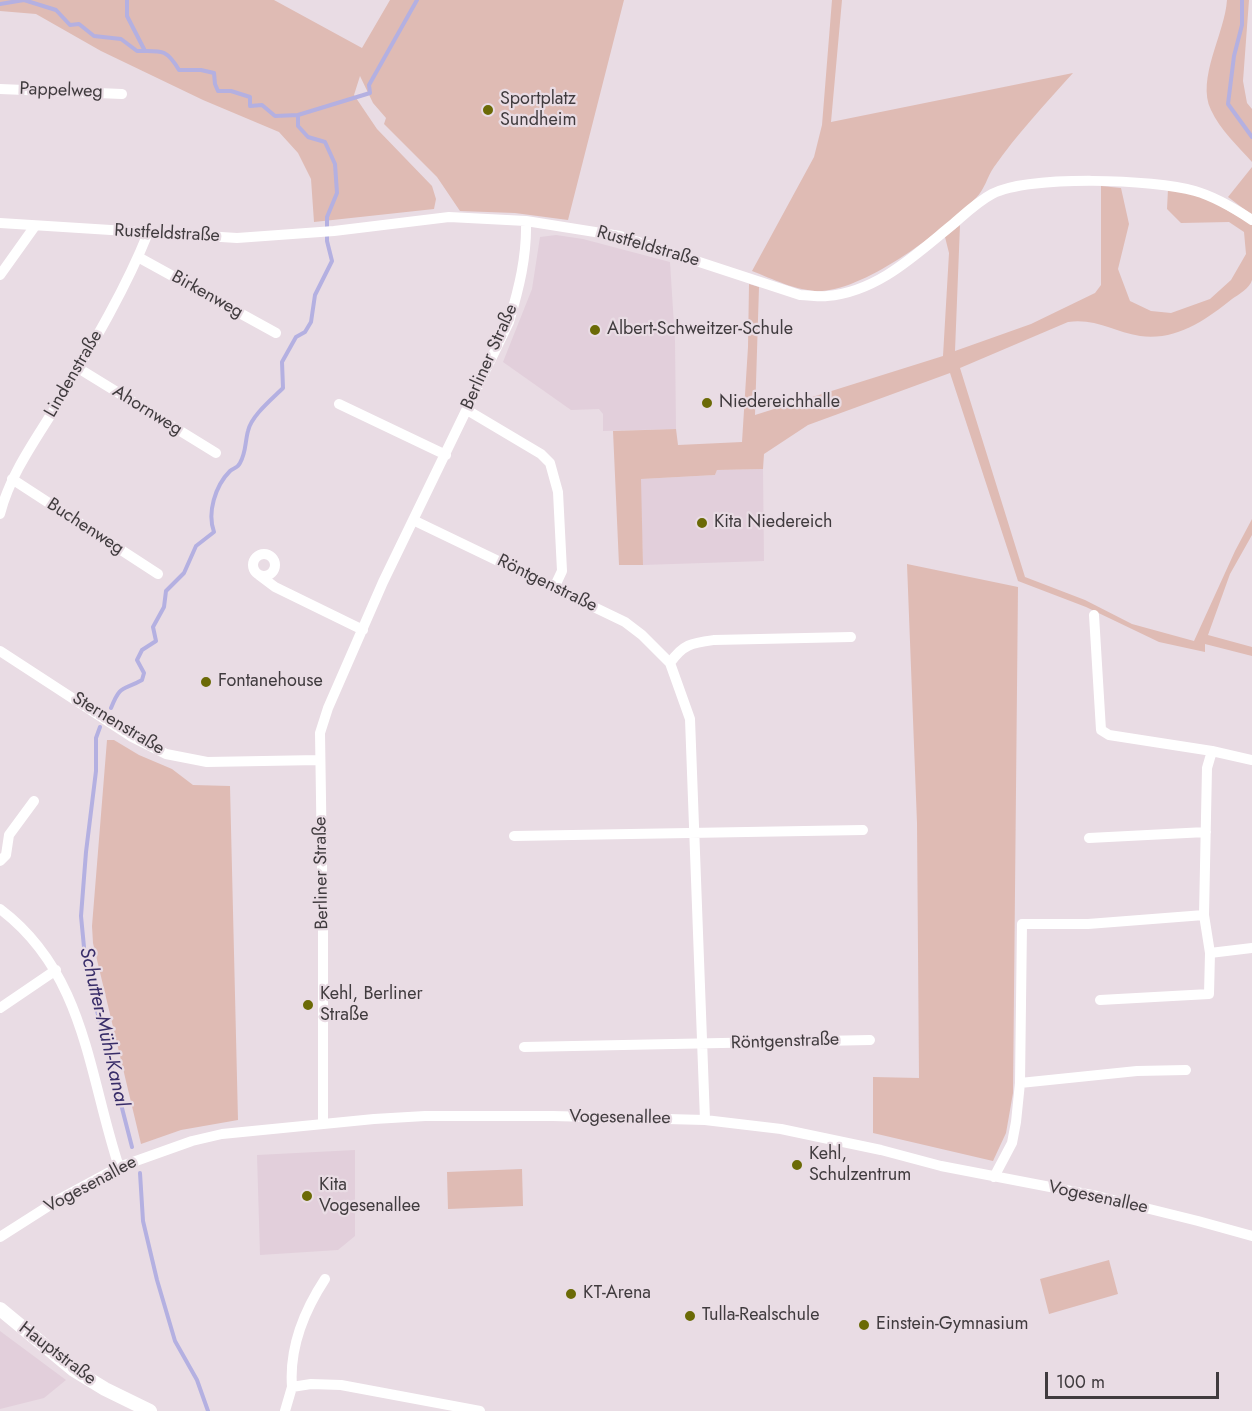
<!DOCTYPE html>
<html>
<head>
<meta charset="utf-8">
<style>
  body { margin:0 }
  #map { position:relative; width:1252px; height:1411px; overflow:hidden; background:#e9dce4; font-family:Jost,sans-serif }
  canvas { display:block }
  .scale { position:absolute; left:1045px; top:1372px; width:174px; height:27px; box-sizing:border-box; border:3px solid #403b3e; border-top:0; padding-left:8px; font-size:18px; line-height:21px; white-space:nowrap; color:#403b3e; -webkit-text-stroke:4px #e9dce4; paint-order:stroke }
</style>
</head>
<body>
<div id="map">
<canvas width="1252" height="1411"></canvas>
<div class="scale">100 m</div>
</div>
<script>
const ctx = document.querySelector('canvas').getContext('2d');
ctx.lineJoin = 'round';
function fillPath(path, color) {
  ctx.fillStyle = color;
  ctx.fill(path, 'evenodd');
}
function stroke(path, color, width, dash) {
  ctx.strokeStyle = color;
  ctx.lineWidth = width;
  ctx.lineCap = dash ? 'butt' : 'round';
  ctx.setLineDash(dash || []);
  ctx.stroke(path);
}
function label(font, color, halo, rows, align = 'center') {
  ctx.font = font + ' Jost,sans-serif';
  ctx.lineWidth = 4.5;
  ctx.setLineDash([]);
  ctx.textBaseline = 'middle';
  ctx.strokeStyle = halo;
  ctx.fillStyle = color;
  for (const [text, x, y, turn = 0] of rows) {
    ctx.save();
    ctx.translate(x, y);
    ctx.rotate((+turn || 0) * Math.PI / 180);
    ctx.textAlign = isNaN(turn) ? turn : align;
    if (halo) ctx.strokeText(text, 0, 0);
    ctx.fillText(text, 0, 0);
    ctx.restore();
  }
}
fillPath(new Path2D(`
  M 556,235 L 583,239 L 670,262 L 675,341 L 676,429 L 603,431 L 603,414 L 599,409 L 571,410 L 503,362 L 532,289 L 540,237 Z
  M 763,469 L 764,561 L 643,565 L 640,479 L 715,475 L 717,470 Z
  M 355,1150 L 355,1236 L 338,1250 L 260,1255 L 257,1155 Z
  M 0,1331 L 66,1380 L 44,1398 L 0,1409 Z`), '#e2cfdb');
fillPath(new Path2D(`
  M 0,0 L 274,0 L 362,48 L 390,0 L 624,0 L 568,220 L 515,213 L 460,211 L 437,177 L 384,124 L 386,118 L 373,103 L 360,76 L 354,95 L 377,129 L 432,186 L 436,199 L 434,209 L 314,222 L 311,179 L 298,153 L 279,132 L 203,100 L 101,51 L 36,14 L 0,11 Z
  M 832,0 L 842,0 L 831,122 L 1073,73 C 1046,103 1017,134 994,167 C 987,177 985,189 976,198 C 943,231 868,288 822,291 C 798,292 773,279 752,271 L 814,157 L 822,125 Z
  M 1227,0 L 1249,0 L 1243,81 L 1247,103 L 1252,109 L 1252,162 C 1238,146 1220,130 1211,110 C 1196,79 1225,33 1227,0 Z
  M 1252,167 L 1252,215 L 1228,197 Z
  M 1101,186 L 1121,188 L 1129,224 L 1118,269 L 1130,301 L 1151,311 L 1171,313 L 1210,299 L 1231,280 L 1246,254 L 1244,232 L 1229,222 L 1181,223 L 1167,209 L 1168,189 L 1207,198 L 1252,225 C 1252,236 1252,271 1252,280 C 1250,288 1238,295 1232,299 C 1206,320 1176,341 1140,336 C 1114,332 1096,318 1068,322 L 960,368 L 1025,577 L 1085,600 L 1132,624 L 1194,641 L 1235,551 L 1252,519 L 1252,535 L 1230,574 L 1208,635 L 1252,647 L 1252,656 L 1205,644 L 1205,652 L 1159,642 L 1086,607 L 1018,581 L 950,373 L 808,425 L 764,454 L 763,469 L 717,470 L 715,475 L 641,479 L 643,565 L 619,565 L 613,431 L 676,429 L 678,445 L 742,442 L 748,347 L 749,284 L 759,287 L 755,415 L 943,356 L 949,253 L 945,237 L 960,225 L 955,351 L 1031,324 L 1095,293 L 1101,285 Z
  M 907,564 L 1018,587 L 1013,1093 L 1006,1133 L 993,1161 L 873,1133 L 873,1077 L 919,1078 L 917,823 Z
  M 107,740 L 114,740 L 139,755 L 172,769 L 193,785 L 230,786 L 238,1120 L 181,1130 L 141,1144 L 93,943 L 92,926 Z
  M 522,1169 L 523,1206 L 448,1209 L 447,1172 Z
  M 1109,1260 L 1118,1294 L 1049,1314 L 1040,1279 Z`), '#dfbbb4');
stroke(new Path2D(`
  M 127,0 L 127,16 L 145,51
  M 1242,0 L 1242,25 L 1234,56 L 1228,104 L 1252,137
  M 0,4 L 24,0 L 56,10 L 70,25 L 79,24 L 94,36 L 121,39 L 137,51 C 161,51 166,48 179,70 L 201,70 L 214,73 L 215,84 L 218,91 L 231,91 L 250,97 L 250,106 L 262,105 L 275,116 L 298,115 L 298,126 L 308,137 L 325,142 L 335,164 L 337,193 L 327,217 L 327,241 L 332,261 L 315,295 L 311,322 L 305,332 L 296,337 L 282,362 L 283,388 C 272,399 251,416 248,431 C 245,442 246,453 240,463 C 238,468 233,468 230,471 C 215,486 207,513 214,532 L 196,546 L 184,573 L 166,591 L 164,607 L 153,627 L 156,641 L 142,650 L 137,660 L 144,673 L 142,680 C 123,691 121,683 111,708
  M 298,115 L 370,93 L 369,85 L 417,0
  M 100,727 L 96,738 L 96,771 L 86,852 L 81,916 L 86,968 L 132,1147
  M 140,1173 L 143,1221 L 157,1280 L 175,1341 L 197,1380 L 208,1411`), '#b4b0e1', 4);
stroke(new Path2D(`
  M 0,89 L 122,94
  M 0,223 L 237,238 L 334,231 L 449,217 L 526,221 L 620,236 L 800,295 C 809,295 819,297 827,296 C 877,292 915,255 952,225 C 965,214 977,202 992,194 C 1029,175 1154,179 1195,191 C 1216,197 1234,208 1252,220
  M 138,257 L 276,333
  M 0,275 L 35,226
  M 78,368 L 216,453
  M 339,404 L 446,455
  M 467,410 L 541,454 L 550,463 L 558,492 L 562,571 L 554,588
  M 12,479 L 158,574
  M 0,514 C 10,475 34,442 55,408 C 88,352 124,293 148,233
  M 413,520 L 625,622 L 642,635 L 670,663 L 690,719 L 705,1120
  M253 565a11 11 0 1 1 22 0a11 11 0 1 1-22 0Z
  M 259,575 L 275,587 L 363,630
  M 1094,615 L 1101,730 L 1109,735 L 1212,751 L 1252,760
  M 0,651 L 132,737 L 166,754 L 207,762 L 319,760
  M 670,663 C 683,644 692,643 714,640 L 851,637
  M 514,836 L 863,830
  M 1089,838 L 1206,832
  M 0,861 L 6,855 L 9,835 L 34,801
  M 0,909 C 85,973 88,1073 119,1167
  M 1210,953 L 1252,948
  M 1100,1000 L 1209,994 L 1210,953 L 1204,915 L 1207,768 L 1212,751
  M 0,1008 L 56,970
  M 524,1047 L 870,1040
  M 1020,1083 L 1137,1071 L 1186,1070
  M 323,1124 L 323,929 L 320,733 L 328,708 L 383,582 L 509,322 C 519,288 527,257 526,221
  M 994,1177 L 1012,1143 L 1016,1122 L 1020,1083 L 1022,924 L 1088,924 L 1204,915
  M 0,1237 L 58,1200 L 119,1167 L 192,1141 L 222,1134 L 374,1119 L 425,1116 L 553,1116 L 705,1120 L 781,1129 L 881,1150 L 941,1166 L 1097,1196 L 1198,1221 L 1252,1236
  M 292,1387 C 289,1347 304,1311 325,1279
  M 285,1411 L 292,1387 L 311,1384 L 341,1385 L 480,1411`), '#fff', 10);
stroke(new Path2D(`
  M 0,1309 L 74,1370 L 105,1389 L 150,1411`), '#fff', 14);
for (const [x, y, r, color] of [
  [488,110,6,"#6b6a06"],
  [595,330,6,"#6b6a06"],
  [707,403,6,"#6b6a06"],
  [702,523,6,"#6b6a06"],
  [206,682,6,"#6b6a06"],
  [308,1005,6,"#6b6a06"],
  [797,1165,6,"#6b6a06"],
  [307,1196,6,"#6b6a06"],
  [571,1294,6,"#6b6a06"],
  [690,1316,6,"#6b6a06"],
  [864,1325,6,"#6b6a06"]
]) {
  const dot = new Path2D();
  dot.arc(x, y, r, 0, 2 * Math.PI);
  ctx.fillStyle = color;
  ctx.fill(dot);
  stroke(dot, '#e9dce4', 2);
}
label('18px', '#403b3e', '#e9dce4', [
  ["Pappelweg",61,91,2],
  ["Rustfeldstraße",167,234,3],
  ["Rustfeldstraße",648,247,16],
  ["Birkenweg",207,295,29],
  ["Berliner Straße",490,357,-66],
  ["Lindenstraße",74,374,-60],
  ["Ahornweg",147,411,32],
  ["Buchenweg",85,527,33],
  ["Röntgenstraße",547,584,26],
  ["Sternenstraße",118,724,31],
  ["Berliner Straße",322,873,-91],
  ["Röntgenstraße",785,1042,-2],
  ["Vogesenallee",620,1118,1],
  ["Vogesenallee",91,1185,-28],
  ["Vogesenallee",1098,1198,12],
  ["Hauptstraße",57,1354,37]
]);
label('18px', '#403b3e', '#e9dce4', [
  ["Sportplatz",500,100],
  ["Sundheim",500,121],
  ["Albert-Schweitzer-Schule",607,330],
  ["Niedereichhalle",719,403],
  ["Kita Niedereich",714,523],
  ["Fontanehouse",218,682],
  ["Kehl, Berliner",320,995],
  ["Straße",320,1016],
  ["Kehl,",809,1155],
  ["Schulzentrum",809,1176],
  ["Kita",319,1186],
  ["Vogesenallee",319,1207],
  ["KT-Arena",583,1294],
  ["Tulla-Realschule",702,1316],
  ["Einstein-Gymnasium",876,1325]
], 'left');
label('italic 20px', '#382d69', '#e9dce4', [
  ["Schutter-Mühl-Kanal",103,1027,77]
]);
</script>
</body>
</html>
